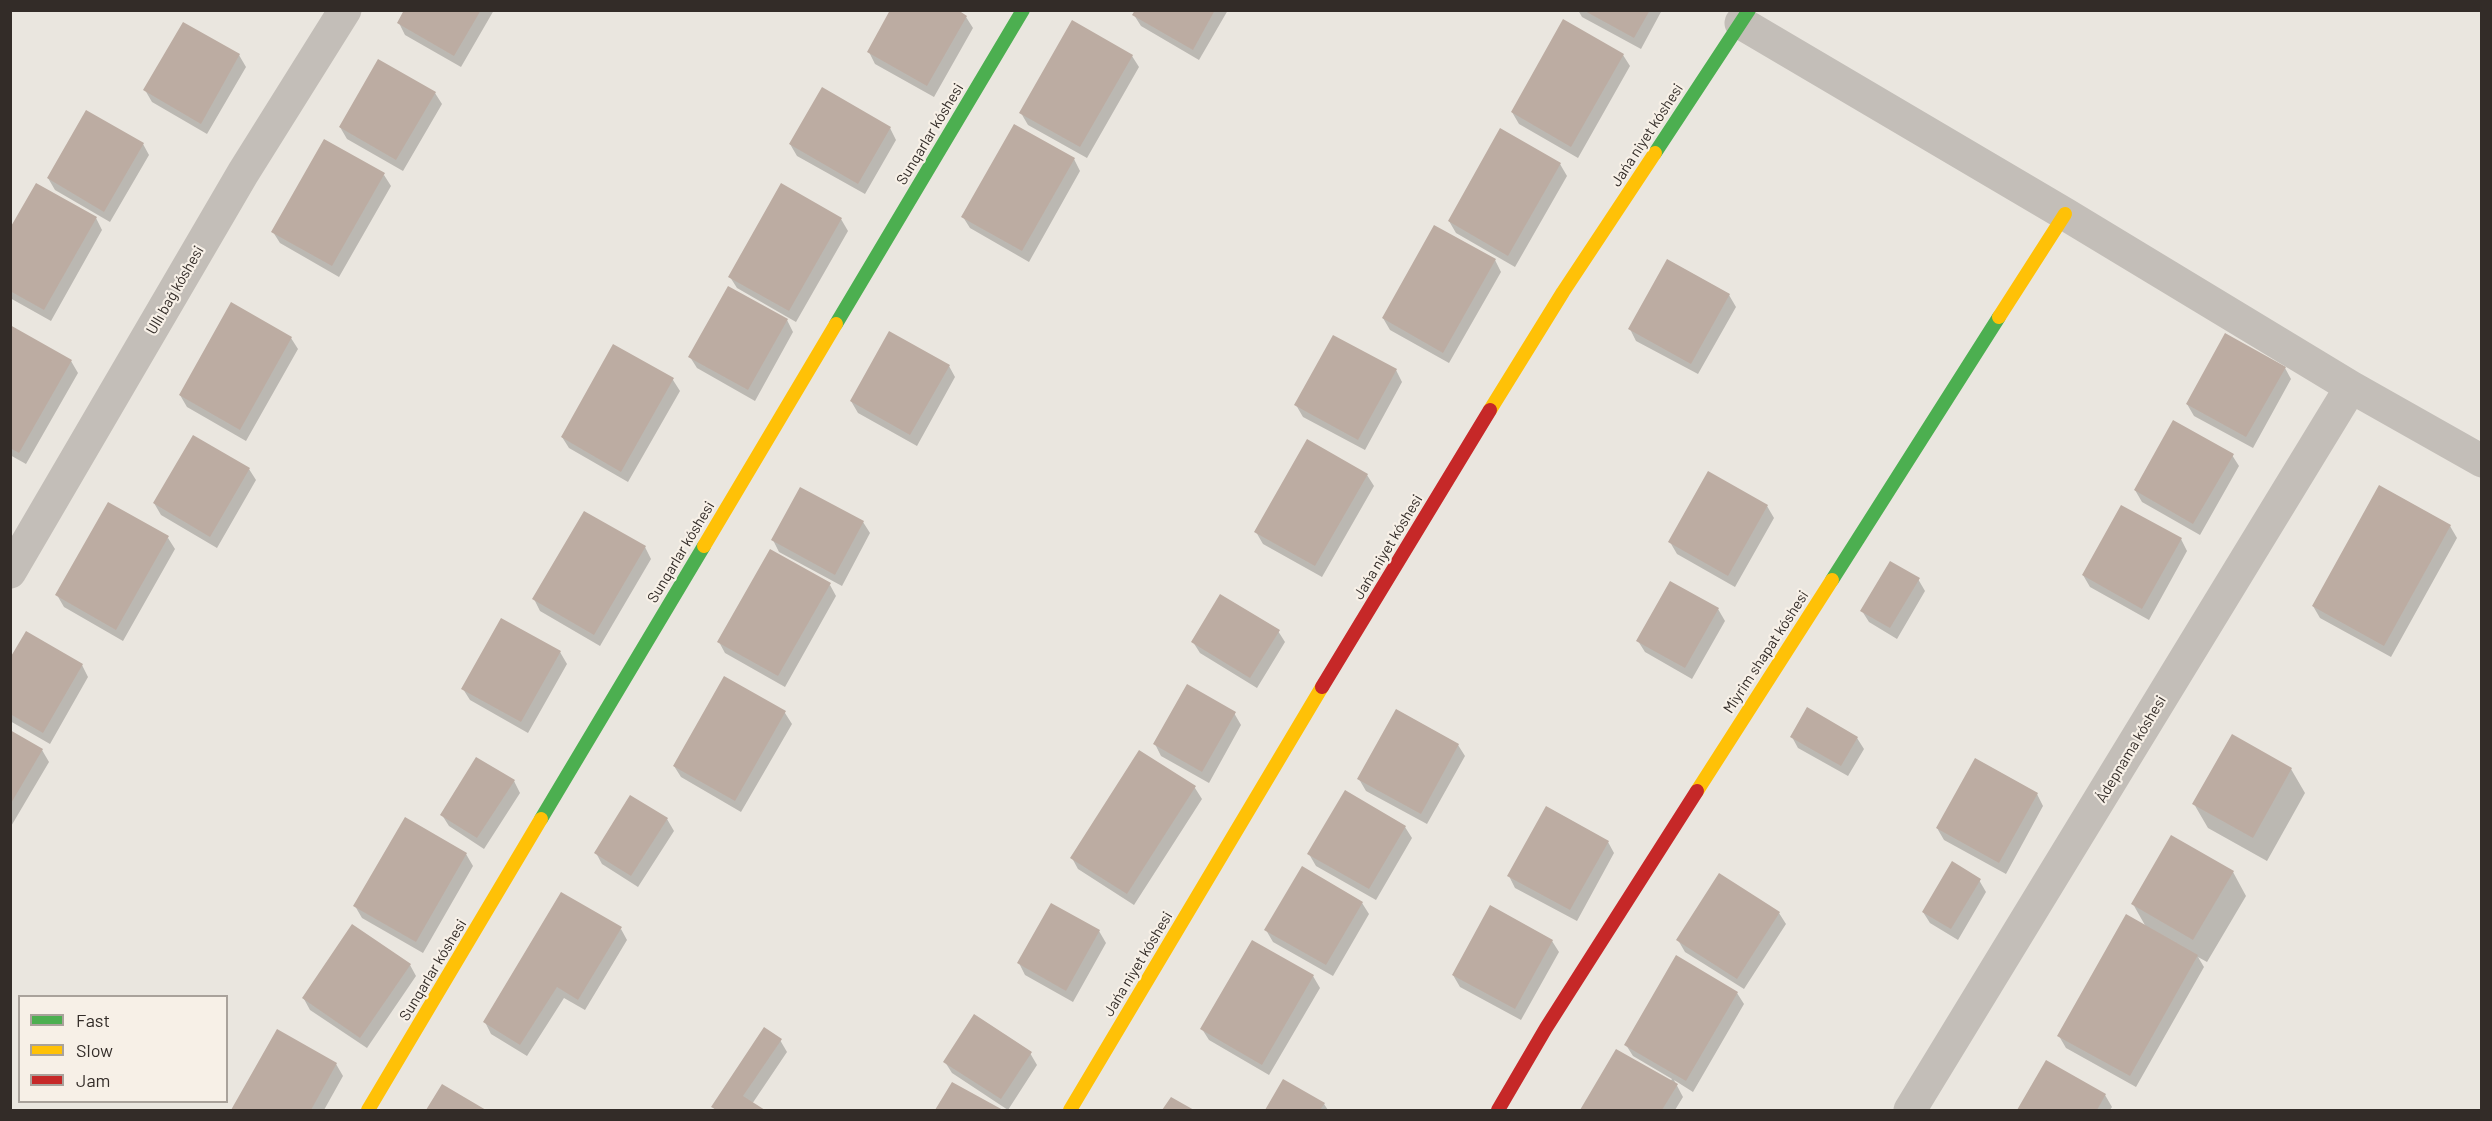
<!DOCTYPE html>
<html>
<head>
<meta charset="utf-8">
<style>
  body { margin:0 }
  #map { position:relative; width:2492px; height:1121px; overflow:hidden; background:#eae6df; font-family:Barlow,sans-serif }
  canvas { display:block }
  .frame { position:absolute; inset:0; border:12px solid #332c28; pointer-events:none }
  .legend { position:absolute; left:18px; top:995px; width:210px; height:108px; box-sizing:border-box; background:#f7f0e7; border:2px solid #a9a29b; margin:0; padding:8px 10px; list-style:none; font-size:18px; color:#332c28 }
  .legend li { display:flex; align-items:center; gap:12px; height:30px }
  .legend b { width:30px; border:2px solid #a9a29b }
</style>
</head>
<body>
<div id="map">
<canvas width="2492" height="1121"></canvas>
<div class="frame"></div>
<ul class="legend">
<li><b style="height:8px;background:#4caf50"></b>Fast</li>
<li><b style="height:8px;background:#ffc107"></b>Slow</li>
<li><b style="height:8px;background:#c62828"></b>Jam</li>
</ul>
</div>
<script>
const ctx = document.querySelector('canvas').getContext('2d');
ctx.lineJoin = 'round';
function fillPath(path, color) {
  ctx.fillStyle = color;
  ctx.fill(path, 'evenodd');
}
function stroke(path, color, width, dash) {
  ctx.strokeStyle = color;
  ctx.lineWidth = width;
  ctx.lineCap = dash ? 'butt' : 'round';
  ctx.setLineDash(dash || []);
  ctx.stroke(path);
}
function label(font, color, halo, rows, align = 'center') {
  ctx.font = font + ' Barlow,sans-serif';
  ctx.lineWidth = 4.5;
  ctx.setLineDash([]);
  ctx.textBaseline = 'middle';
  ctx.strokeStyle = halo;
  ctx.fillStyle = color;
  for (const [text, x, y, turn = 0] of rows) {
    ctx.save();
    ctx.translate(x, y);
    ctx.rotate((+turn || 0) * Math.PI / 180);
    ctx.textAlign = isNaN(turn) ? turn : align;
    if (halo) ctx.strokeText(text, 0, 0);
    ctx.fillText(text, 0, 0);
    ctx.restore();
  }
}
fillPath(new Path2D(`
  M 406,10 L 494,10 L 461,67 L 405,35 L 399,23 Z
  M 1136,10 L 1228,10 L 1199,60 L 1141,26 L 1134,15 Z
  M 1578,10 L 1662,10 L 1641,49 L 1582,17 Z
  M 966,17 L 973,28 L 934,97 L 875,64 L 869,52 Z
  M 239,55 L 246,67 L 207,134 L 152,102 L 145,90 Z
  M 1623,55 L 1630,66 L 1578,158 L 1519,124 L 1512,112 Z
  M 1132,56 L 1139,67 L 1087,158 L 1028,125 L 1021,113 Z
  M 435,93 L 442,104 L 403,171 L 347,139 L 340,127 Z
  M 890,128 L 896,140 L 865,194 L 797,156 L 790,144 Z
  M 143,144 L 149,155 L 110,222 L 55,190 L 48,178 Z
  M 1074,159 L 1080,171 L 1029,262 L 970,228 L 963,217 Z
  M 1560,164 L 1567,176 L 1515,267 L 1456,233 L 1449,221 Z
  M 384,175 L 391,186 L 339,277 L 280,243 L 273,232 Z
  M 96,218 L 102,230 L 51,321 L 10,298 L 10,231 Z
  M 841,219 L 848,231 L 796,322 L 737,288 L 730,277 Z
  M 1495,260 L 1501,272 L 1449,363 L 1390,330 L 1383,318 Z
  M 1729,295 L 1736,307 L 1698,374 L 1636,341 L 1630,329 Z
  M 787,320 L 793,332 L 755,401 L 697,368 L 690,357 Z
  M 10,329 L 71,361 L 78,373 L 26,464 L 10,455 Z
  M 291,338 L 298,349 L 246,441 L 187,407 L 180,395 Z
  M 614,346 L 673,380 L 680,391 L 628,482 L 569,448 L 562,437 Z
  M 949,366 L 955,377 L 917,446 L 858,413 L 851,401 Z
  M 2285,368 L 2291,379 L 2253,448 L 2194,416 L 2187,404 Z
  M 1396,370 L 1402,382 L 1365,450 L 1303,417 L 1296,405 Z
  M 2232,455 L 2239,466 L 2200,535 L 2142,502 L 2135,490 Z
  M 249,469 L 256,480 L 217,548 L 161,515 L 154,503 Z
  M 1367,475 L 1374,486 L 1322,577 L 1263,544 L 1256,532 Z
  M 1767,506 L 1774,518 L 1735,587 L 1677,554 L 1670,542 Z
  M 863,522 L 870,533 L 842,586 L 779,552 L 773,540 Z
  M 2450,526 L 2457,538 L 2391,657 L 2320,618 L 2313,606 Z
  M 168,538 L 175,549 L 123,641 L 64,607 L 57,595 Z
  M 2181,539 L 2187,551 L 2149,620 L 2090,587 L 2083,575 Z
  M 645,547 L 651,559 L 600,646 L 540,611 L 534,599 Z
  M 1918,579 L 1925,591 L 1897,639 L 1869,622 L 1862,611 Z
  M 830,585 L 836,596 L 785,687 L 725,653 L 719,642 Z
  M 1718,609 L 1725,621 L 1692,679 L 1645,652 L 1638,641 Z
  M 1278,631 L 1285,642 L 1257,688 L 1200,653 L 1193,642 Z
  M 560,652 L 567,664 L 528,733 L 470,700 L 463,689 Z
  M 10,661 L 82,665 L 88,677 L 50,744 L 10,721 Z
  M 725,678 L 785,713 L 792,724 L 741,812 L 681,777 L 674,766 Z
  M 1234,713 L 1241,725 L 1209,783 L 1161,756 L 1155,744 Z
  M 10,732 L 42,750 L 49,762 L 10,828 Z
  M 1792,737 L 1857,738 L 1864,749 L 1848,776 L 1798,748 Z
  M 1458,745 L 1465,756 L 1427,824 L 1366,791 L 1359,779 Z
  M 1139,752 L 1195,788 L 1202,799 L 1134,905 L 1078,869 L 1072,858 Z
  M 2291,769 L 2305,793 L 2267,861 L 2208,828 L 2194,804 Z
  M 514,781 L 520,793 L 484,849 L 449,826 L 442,815 Z
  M 2037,794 L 2043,806 L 2006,874 L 1944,840 L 1937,828 Z
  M 667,819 L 674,831 L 638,887 L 602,864 L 596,853 Z
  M 1405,827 L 1412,838 L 1376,900 L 1316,866 L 1309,854 Z
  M 1608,842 L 1614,853 L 1577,921 L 1515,888 L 1509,876 Z
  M 466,854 L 473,866 L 423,953 L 362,918 L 355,906 Z
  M 2233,872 L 2246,896 L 2207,962 L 2198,957 L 2204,967 L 2136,1087 L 2066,1048 L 2059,1036 L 2146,927 L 2133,904 Z
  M 1979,880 L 1986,892 L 1958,940 L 1930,923 L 1923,912 Z
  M 1362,903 L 1369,914 L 1333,976 L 1273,942 L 1266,930 Z
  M 1779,913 L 1786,924 L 1744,989 L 1685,952 L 1678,940 Z
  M 621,929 L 627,940 L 585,1010 L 564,998 L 527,1056 L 491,1034 L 485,1022 Z
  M 1099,931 L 1106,943 L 1073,1002 L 1025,975 L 1019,963 Z
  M 1552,941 L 1559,952 L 1521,1020 L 1460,987 L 1453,975 Z
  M 1252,942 L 1313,976 L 1320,988 L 1269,1075 L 1209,1040 L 1202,1029 Z
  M 410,965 L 416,976 L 367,1048 L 310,1010 L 304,999 Z
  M 1737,993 L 1744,1004 L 1693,1092 L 1674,1080 L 1683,1097 L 1675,1110 L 1581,1110 L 1616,1051 L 1670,1082 L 1672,1079 L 1633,1056 L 1626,1045 Z
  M 277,1031 L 336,1064 L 343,1076 L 324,1110 L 232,1110 Z
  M 780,1040 L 787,1052 L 752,1104 L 762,1110 L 715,1110 L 713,1107 Z
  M 1030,1053 L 1037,1065 L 1008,1110 L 952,1073 L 945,1062 Z
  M 2046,1062 L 2105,1095 L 2112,1107 L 2110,1110 L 2019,1110 Z
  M 1284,1081 L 1324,1104 L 1328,1110 L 1267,1110 Z
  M 952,1084 L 999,1110 L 937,1110 Z
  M 443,1086 L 483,1110 L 428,1110 Z`), '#0003');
fillPath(new Path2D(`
  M 404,10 L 481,10 L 454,56 L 397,23 Z
  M 890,10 L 958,10 L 967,16 L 927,86 L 867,52 Z
  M 1135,10 L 1215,10 L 1193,50 L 1132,15 Z
  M 1583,10 L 1650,10 L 1634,38 Z
  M 1563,19 L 1624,54 L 1571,147 L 1511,112 Z
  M 1072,20 L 1133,55 L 1080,147 L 1019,113 Z
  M 183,22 L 240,54 L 201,124 L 143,90 Z
  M 378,59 L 436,92 L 396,160 L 339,127 Z
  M 822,87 L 891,127 L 858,184 L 789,144 Z
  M 86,110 L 144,143 L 104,212 L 47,178 Z
  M 1014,124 L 1075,158 L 1022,251 L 961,217 Z
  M 1500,128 L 1561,163 L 1508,256 L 1448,221 Z
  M 324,139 L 385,173 L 332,266 L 271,232 Z
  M 36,183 L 97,217 L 44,310 L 10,291 L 10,228 Z
  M 781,183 L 842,218 L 789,311 L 728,277 Z
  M 1434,225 L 1496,259 L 1443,353 L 1382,318 Z
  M 1667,259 L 1730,294 L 1691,364 L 1628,329 Z
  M 728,286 L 788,319 L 748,390 L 688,357 Z
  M 231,302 L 292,337 L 240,430 L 179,395 Z
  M 10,325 L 72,360 L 19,453 L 10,448 Z
  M 889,331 L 950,365 L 910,435 L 850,401 Z
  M 2225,333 L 2286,367 L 2246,437 L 2186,404 Z
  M 1333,335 L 1397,369 L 1358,440 L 1294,405 Z
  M 613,344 L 674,378 L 621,472 L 561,437 Z
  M 2173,420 L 2234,454 L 2193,524 L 2134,490 Z
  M 193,435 L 250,468 L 210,537 L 153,503 Z
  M 1307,439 L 1368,474 L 1315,566 L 1254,532 Z
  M 1708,471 L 1768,505 L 1728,576 L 1668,542 Z
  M 2379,485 L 2451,525 L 2384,646 L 2312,606 Z
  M 800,487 L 864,521 L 835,575 L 771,540 Z
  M 108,502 L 169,536 L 116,630 L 55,595 Z
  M 2121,505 L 2182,538 L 2142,609 L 2082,575 Z
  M 584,511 L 646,546 L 594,635 L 532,599 Z
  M 770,549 L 831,583 L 778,676 L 717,642 Z
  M 1890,561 L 1920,578 L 1890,628 L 1860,611 Z
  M 1670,581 L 1719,608 L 1685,668 L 1636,641 Z
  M 1220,594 L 1280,630 L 1250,678 L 1191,642 Z
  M 501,618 L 561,651 L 521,722 L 461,689 Z
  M 26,631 L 83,664 L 43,733 L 10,714 L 10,658 Z
  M 724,676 L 786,711 L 735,801 L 673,766 Z
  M 1187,684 L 1236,712 L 1202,772 L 1153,744 Z
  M 1807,707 L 1858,737 L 1841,766 L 1790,737 Z
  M 1396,709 L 1459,744 L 1421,814 L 1357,779 Z
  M 10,730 L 43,749 L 10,805 Z
  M 2232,734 L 2292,768 L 2253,838 L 2192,804 Z
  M 1139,750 L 1196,786 L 1127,894 L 1070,858 Z
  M 476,757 L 515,780 L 477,838 L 440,815 Z
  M 1975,758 L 2038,793 L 1999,863 L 1936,828 Z
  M 1345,790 L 1406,826 L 1369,889 L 1307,854 Z
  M 630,795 L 668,818 L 631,876 L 594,853 Z
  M 1546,806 L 1609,841 L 1570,910 L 1507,876 Z
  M 405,817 L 467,853 L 416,942 L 353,906 Z
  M 2171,835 L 2234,871 L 2193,940 L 2131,904 Z
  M 1952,861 L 1981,879 L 1951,929 L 1922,912 Z
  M 1302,866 L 1363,902 L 1326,965 L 1264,930 Z
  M 1719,873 L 1780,912 L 1737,979 L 1676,940 Z
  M 561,892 L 622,927 L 578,1000 L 557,987 L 520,1045 L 483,1022 Z
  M 1051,903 L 1100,930 L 1066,991 L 1017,963 Z
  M 1490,905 L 1553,940 L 1515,1009 L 1452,975 Z
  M 2126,914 L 2198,955 L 2130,1076 L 2057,1036 Z
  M 352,924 L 411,964 L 360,1038 L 302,998 Z
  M 1252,940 L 1314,975 L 1262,1065 L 1200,1029 Z
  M 1676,955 L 1738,992 L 1686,1081 L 1624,1045 Z
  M 974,1014 L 1032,1052 L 1001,1099 L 943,1062 Z
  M 764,1027 L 782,1039 L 743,1096 L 765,1110 L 717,1110 L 711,1107 Z
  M 277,1029 L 337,1063 L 311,1110 L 231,1110 Z
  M 1616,1049 L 1678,1084 L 1662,1110 L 1580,1110 Z
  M 2046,1060 L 2106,1094 L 2097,1110 L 2017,1110 Z
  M 1283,1079 L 1325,1103 L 1320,1110 L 1265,1110 Z
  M 952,1082 L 1003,1110 L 935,1110 Z
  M 442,1084 L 486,1110 L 426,1110 Z
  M 1171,1097 L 1194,1110 L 1162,1110 Z`), '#bcaca2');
stroke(new Path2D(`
  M 1741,23 L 2065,214 L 2351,387 L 2482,461
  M 10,572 L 243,173 L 345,10
  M 1910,1110 L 2351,387`), '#c3beb8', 33);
stroke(new Path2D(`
  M 1655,153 L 1749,10
  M 836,324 L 1023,10
  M 1832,580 L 1999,317
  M 541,819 L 704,546`), '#4caf50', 14);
stroke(new Path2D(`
  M 1999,317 L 2065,214
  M 1490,410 L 1563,292 L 1655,153
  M 704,546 L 836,324
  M 1697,791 L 1832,580
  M 368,1110 L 541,819
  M 1070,1110 L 1322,687`), '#ffc107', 14);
stroke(new Path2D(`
  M 1322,687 L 1490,410
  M 1498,1110 L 1546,1028 L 1697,791`), '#c62828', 14);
label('15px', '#332c28', '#f7f0e7', [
  ["Sunqarlar kóshesi",930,134,-59],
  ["Jańa niyet kóshesi",1647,135,-57],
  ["Ullı baǵ kóshesi",175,290,-60],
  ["Jańa niyet kóshesi",1388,547,-59],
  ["Sunqarlar kóshesi",681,552,-59],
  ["Miyrim shapat kóshesi",1766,652,-57],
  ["Ádepnama kóshesi",2131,749,-59],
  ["Jańa niyet kóshesi",1138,964,-59],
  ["Sunqarlar kóshesi",433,970,-59]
]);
</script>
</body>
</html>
